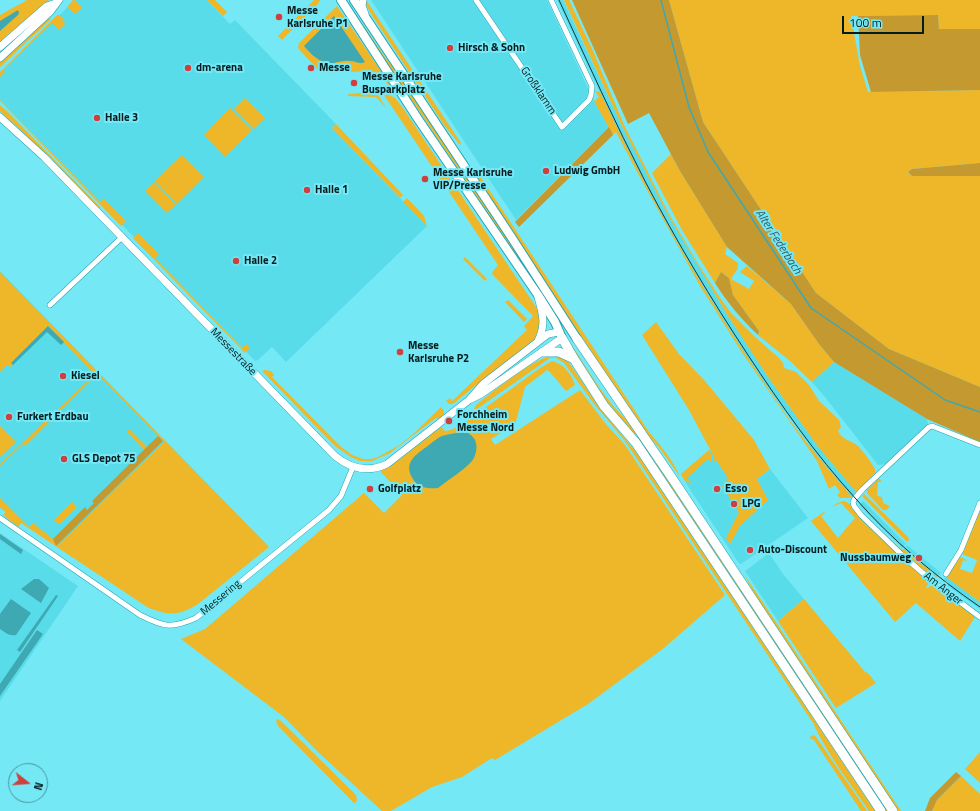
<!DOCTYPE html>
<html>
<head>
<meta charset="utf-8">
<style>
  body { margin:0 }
  #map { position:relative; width:980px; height:811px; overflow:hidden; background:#75e8f5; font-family:"Titillium Web",sans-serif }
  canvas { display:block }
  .north { position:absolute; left:8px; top:763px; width:40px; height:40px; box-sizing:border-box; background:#75e8f5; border:1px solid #47969f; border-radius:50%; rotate:107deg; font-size:11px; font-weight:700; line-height:16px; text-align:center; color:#031c1f }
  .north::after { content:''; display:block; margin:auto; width:14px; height:18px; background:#ce3f3d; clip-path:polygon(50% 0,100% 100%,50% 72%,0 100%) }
  .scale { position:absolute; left:842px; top:16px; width:82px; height:18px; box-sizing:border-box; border:2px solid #031c1f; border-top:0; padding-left:5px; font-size:12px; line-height:14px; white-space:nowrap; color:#031c1f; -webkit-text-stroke:3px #75e8f5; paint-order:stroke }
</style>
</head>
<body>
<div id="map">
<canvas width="980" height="811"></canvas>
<div class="north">N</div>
<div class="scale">100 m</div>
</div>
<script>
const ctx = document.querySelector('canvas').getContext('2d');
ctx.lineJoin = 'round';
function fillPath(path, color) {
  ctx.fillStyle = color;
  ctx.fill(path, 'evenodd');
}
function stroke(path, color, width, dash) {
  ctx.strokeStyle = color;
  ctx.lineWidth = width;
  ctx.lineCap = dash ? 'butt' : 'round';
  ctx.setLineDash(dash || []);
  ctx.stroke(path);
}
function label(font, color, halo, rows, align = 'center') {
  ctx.font = font + ' "Titillium Web",sans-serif';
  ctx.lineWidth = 4;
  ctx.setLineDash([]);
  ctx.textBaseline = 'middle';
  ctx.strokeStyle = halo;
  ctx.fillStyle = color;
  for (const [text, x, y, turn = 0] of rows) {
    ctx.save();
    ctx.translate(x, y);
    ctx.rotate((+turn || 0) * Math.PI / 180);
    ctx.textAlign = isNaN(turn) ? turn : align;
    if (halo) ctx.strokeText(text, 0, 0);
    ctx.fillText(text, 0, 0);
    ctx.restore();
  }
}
fillPath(new Path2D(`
  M 75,0 L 207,0 L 230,24 L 235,20 L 336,124 L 332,128 L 427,226 L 286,362 L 272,347 L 258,360 L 255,361 L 0,100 L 0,73 Z
  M 371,0 L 547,0 L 594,101 L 609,127 L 516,220 Z
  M 557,0 L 563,0 L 623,128 L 668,215 L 728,316 L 768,377 L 819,448 L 856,492 L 852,497 L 814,452 L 763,381 L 723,320 L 684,254 L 663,218 L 618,132 Z
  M 0,271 L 266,544 L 182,611 L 59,544 L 57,546 L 0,508 Z
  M 834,362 L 927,419 L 928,424 L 886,464 L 878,465 L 825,397 L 812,382 Z
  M 710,450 L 756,510 L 760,506 L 757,479 L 770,469 L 808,518 L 741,564 L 738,562 L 689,488 L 681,474 Z
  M 863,501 L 906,544 L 902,548 L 859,505 Z
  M 0,533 L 78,586 L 0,701 Z
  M 907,545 L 941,573 L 937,577 L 904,549 Z
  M 769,553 L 783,574 L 804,599 L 778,621 L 745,571 Z
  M 946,577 L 980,602 L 980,609 L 942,582 Z`), '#59dcea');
fillPath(new Path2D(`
  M 27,0 L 49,0 L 28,18 L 0,43 L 0,15 Z
  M 73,0 L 75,0 L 82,8 L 75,14 L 67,7 Z
  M 207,0 L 215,0 L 227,12 L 223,16 Z
  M 314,0 L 320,0 L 318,4 L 282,40 L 278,36 Z
  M 366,0 L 461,143 L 460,145 L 444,125 L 373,17 L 366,5 Z
  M 564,0 L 569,0 L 593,51 L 625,127 L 669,214 L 697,262 L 720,298 L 731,313 L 754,336 L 779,358 L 783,363 L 784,368 L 796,372 L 809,385 L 819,401 L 839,420 L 841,427 L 838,431 C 842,440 851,440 858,446 C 864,452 871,462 875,469 L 875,473 L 856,492 L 819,448 L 768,377 L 728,316 L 668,215 L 623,128 Z
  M 669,0 L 980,0 L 980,29 L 939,29 L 938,15 L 851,16 L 860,66 L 868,92 L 980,90 L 980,163 L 912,169 L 908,172 L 912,176 L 980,176 L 980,387 L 889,349 L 816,293 L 703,122 Z
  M 337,6 L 393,89 L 376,73 L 371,71 L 326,73 L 319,71 L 298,48 L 299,43 Z
  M 353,10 L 385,57 L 402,77 L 561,320 L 561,324 L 549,304 L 352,11 Z
  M 57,15 L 59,15 L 64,19 L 62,21 L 64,23 L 66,21 L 66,23 L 59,30 L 52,23 L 3,70 L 5,72 L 0,77 L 0,72 Z
  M 51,16 L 50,20 L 0,67 L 0,62 Z
  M 595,91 L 600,92 C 644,186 694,277 752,364 C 772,394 792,425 815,453 C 827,468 840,482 852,497 L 851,498 L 840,498 L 837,495 L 840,492 L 835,485 L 829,489 L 817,461 L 741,351 L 700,286 L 636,170 L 616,132 L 613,135 L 594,101 L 599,97 Z
  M 372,92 L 379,96 L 386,108 L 376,97 L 347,96 L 349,94 Z
  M 386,93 L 395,98 L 403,108 L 538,310 C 541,324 540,332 531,344 L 480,382 L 453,404 L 449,404 L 446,401 L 450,398 L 452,401 L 527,330 L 524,326 L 533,316 L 492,274 L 493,271 L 498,265 L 384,95 Z
  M 245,98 L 265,118 L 254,129 L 234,109 Z
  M 0,100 L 100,202 L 104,199 L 126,221 L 121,226 L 0,101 Z
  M 0,105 L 8,112 L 101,208 L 98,208 L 93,204 L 27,136 L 0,111 Z
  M 230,108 L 252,130 L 225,157 L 204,135 Z
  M 336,124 L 403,195 L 400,198 L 332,128 Z
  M 671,154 L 680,171 L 727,247 L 725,254 L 738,263 L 738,268 L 731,279 L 749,289 L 754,281 L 740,272 L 747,266 L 791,304 L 819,344 L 834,362 L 812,382 L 790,361 L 758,335 L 759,331 L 733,295 L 729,278 L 721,272 L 715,283 L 682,230 L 652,173 Z
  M 182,155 L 204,177 L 177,204 L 155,181 Z
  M 480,176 L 649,432 C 661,446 673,460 680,477 L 658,446 L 650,438 L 634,416 L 498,211 C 492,201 482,189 478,177 Z
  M 154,182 L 176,205 L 167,213 L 145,191 Z
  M 407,198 L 424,216 L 427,226 L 403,202 Z
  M 138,233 L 159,254 L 155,258 L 242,348 L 246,344 L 250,348 L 245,353 L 133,238 Z
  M 465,257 L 487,279 L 485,281 L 463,259 Z
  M 0,272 L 269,547 L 198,604 C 179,616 168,616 147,607 L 21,523 L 18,527 L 3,515 L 6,512 L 0,507 L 0,498 L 29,527 L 33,523 L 53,539 L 57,546 L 164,442 L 97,374 L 25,446 L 23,444 L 0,466 L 0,464 L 92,377 L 91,375 L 93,373 L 48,326 L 11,363 L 13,365 L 11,367 L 7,365 L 0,372 Z
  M 508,300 L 527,319 L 524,322 L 505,302 Z
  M 656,322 L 679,354 L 705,381 L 754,440 L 770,469 L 757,479 L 768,500 L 740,526 L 730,544 L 726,538 L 739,512 L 722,486 L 727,482 L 726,479 L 728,478 L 716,460 L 714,461 L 713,455 L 689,410 L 642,335 Z
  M 570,344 L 571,344 C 589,371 605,401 630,423 L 889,811 L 886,811 L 645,448 L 607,402 Z
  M 553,355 L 565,358 L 570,364 L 602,411 L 637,453 L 875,811 L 869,811 C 850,783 827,754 813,723 L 625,441 L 595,405 L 564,363 L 556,358 L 550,358 L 477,409 L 474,409 L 476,405 C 495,390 531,360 553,355 Z
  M 552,361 C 563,363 572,375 575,385 L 566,391 L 549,371 L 547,370 L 525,387 L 515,425 L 491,439 L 495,445 L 580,390 L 605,423 L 625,445 L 725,595 L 664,648 L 588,704 L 495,760 L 492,758 L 462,777 L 432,787 L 391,811 L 382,811 L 318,752 L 284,717 L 181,639 L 205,629 L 364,493 L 384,513 L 402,495 L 380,471 L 392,465 L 441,427 L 445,431 L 451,430 L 467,421 L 540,368 Z
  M 265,370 L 271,371 L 274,375 L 272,377 L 340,446 L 352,455 L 363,459 L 371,459 L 378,457 L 398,446 L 412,435 L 441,407 L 444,411 L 444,414 L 440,419 L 436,418 L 390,453 L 372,461 L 360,461 L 351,457 L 335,446 L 262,371 Z
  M 0,426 L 16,442 L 0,457 Z
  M 129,429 L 147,447 L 144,450 L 127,432 Z
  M 709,450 L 712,457 L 711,462 L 708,459 L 687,478 L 692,484 L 684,480 L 681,474 Z
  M 879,478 L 882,482 L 878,482 L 877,496 L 882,497 L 883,503 L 890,506 L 887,510 L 883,510 L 867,493 L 867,490 Z
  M 864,494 L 908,537 L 909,540 L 907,542 L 862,496 Z
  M 844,501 C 852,503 857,515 863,521 C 885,542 907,563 930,582 L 926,587 L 928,588 L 931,585 L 934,586 L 975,617 L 960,641 L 916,603 L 895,622 L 811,521 L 824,512 L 825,513 L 821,516 L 838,538 L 855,518 L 841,503 L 832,507 L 837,503 Z
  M 72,502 L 77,507 L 60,524 L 57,523 L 54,520 Z
  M 980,510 L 980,602 L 946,577 L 960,557 L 967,560 L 966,561 L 963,560 L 960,569 L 972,573 L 977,560 L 962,554 Z
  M 889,538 L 902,550 L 904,549 L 937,577 L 935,579 L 933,578 L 888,539 Z
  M 744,574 L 901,811 L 897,811 L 759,603 Z
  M 804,599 L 866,673 L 867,672 L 876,683 L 836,708 L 778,621 Z
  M 277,719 L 281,721 L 353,792 L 356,795 L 357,800 L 355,803 L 354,803 L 278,726 L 276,721 Z
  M 813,735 L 816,737 L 867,811 L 861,811 L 814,740 L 809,738 Z
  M 980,752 L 980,783 L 965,769 Z
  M 961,776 L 980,794 L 980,811 L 932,811 L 937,800 Z`), '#edb729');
fillPath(new Path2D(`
  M 572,0 L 669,0 L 703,122 L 816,293 L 889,349 L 980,387 L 980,442 L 927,419 L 834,362 L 819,344 L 791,304 L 727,247 L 680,171 L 649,113 L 628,124 Z
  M 938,15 L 939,29 L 980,29 L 980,90 L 871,92 L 860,55 L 858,16 Z
  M 609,127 L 613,135 L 519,227 L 515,222 Z
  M 980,163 L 980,176 L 912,176 L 908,172 L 912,169 Z
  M 721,272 L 729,278 L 733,295 L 759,331 L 758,335 C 741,319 727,302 715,283 Z
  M 158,436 L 163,441 L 56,546 L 53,539 L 85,507 L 87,510 L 94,503 L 92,501 Z
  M 956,772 L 961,776 L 937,800 L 932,811 L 925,811 L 930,798 Z`), '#c4992f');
fillPath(new Path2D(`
  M 18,10 L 19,13 L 18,15 L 0,31 L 0,21 Z
  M 334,16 L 365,62 C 359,65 356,61 350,61 C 345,60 339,62 334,63 C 320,64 312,55 304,46 Z
  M 48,326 L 64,342 L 61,345 L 47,332 L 13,365 L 11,363 Z
  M 463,432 C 468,432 472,435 475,440 C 478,446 476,456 472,461 C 464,470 448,480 438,488 C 428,489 418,488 413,479 C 402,462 417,454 429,445 C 433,442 437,438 442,436 C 448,434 456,433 463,432 Z
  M 0,534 L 23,550 L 21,554 L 0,539 Z
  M 34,579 L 39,579 L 49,588 L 41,603 L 21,589 Z
  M 56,595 L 58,596 L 20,652 L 17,650 Z
  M 11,599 L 31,613 L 16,635 C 9,636 6,633 0,629 L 0,614 Z
  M 37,630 L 43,634 L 0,696 L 0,684 Z`), '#3ea8b3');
stroke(new Path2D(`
  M 661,0 L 689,107 L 708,152 L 811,308 L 945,400 L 980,412`), '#3ea8b3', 1.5);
const street = new Path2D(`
  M 476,0 L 562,127 L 589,100 L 591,95 L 592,86 L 551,0
  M 50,305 L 119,240
  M 980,445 L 937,428 L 932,426 L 929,427 L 863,489 L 855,498 L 853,502 L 854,506 L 861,515 L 901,554 L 933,582 L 980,617
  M 0,518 L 140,615 C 164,627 171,629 196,618 L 329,510 L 341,496 L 353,467
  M 946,574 L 961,550 L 980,503`);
const secondary = new Path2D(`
  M 363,0 L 362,6 L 365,14
  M 0,47 L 47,6 L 56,3
  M 0,58 L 50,12 L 59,0
  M 0,117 L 44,157 L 335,456 C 351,469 368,473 387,464 L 469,400 L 483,384 L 548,334 L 559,332
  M 538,341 C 546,324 543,315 538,297
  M 471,399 L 481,394 L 562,338`);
const primary = new Path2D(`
  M 341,0 L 418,119 L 538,295 L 555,322 L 562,338
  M 354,0 L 510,235 L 577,339`);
const highway = new Path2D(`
  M 562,338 L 574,359 L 604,406 L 636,443 L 881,811
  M 577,339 L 674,481 L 893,811
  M 543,352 L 559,352 L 574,359`);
stroke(street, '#24a5b2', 6);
stroke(secondary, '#24a5b2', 8);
stroke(primary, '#24a5b2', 10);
stroke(highway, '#24a5b2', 10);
stroke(street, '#fff', 5);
stroke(secondary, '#fff', 7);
stroke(primary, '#fff', 8);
stroke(highway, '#fff', 9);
stroke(new Path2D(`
  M 559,0 C 587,61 615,123 646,183 C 677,242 711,299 748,355 C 781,405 815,454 856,499 C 892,540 935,576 980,607`), '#13383c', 1);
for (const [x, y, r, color] of [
  [279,17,4,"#ce3f3d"],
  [450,48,4,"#ce3f3d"],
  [188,68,4,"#ce3f3d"],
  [311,68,4,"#ce3f3d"],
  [354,83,4,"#ce3f3d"],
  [97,118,4,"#ce3f3d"],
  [546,171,4,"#ce3f3d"],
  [425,179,4,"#ce3f3d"],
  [307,190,4,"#ce3f3d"],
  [236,261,4,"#ce3f3d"],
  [400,352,4,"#ce3f3d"],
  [63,376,4,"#ce3f3d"],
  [9,417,4,"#ce3f3d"],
  [449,421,4,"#ce3f3d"],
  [64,459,4,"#ce3f3d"],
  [370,489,4,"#ce3f3d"],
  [717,489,4,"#ce3f3d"],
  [734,504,4,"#ce3f3d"],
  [750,550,4,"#ce3f3d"],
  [919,558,4,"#ce3f3d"]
]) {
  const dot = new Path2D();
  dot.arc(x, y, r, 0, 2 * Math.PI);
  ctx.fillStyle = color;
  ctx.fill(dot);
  stroke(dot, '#75e8f5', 1.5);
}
label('bold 11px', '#031c1f', '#75e8f5', [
  ["Messe",287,11],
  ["Karlsruhe P1",287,24],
  ["Hirsch & Sohn",458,48],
  ["dm-arena",196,68],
  ["Messe",319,68],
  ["Messe Karlsruhe",362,77],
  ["Busparkplatz",362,90],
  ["Halle 3",105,118],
  ["Ludwig GmbH",554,171],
  ["Messe Karlsruhe",433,173],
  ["VIP/Presse",433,186],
  ["Halle 1",315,190],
  ["Halle 2",244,261],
  ["Messe",408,346],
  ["Karlsruhe P2",408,359],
  ["Kiesel",71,376],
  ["Forchheim",457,415],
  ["Messe Nord",457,428],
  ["Furkert Erdbau",17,417],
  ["GLS Depot 75",72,459],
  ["Golfplatz",378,489],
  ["Esso",725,489],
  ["LPG",742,504],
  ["Auto-Discount",758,550],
  ["Nussbaumweg",911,558,"right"]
], 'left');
label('11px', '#031c1f', '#75e8f5', [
  ["Großklamm",538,91,56],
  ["Messestraße",233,352,46],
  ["Am Anger",943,589,38],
  ["Messering",221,598,-40]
]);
label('italic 12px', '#38585c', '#75e8f5', [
  ["Alter Federbach",778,242,57]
]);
</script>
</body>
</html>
